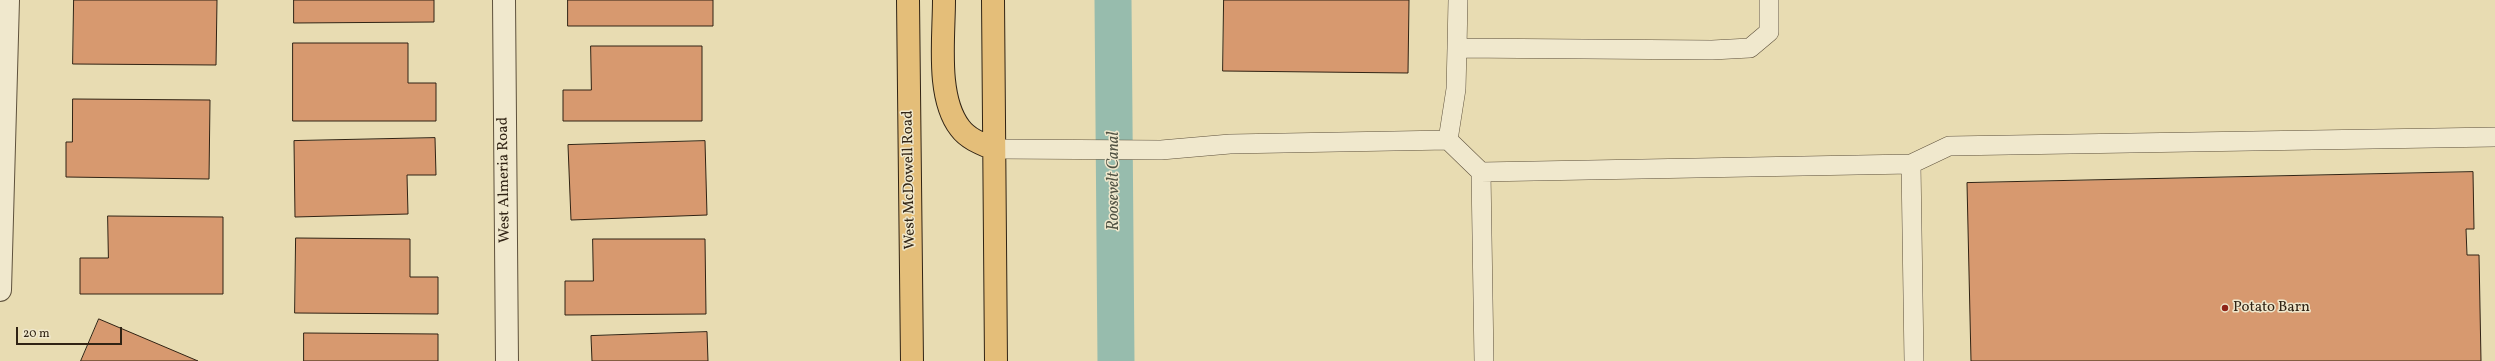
<!DOCTYPE html>
<html>
<head>
<meta charset="utf-8">
<style>
  body { margin:0 }
  #map { position:relative; width:2495px; height:361px; overflow:hidden; background:#e8dcb2; font-family:Vollkorn,serif }
  canvas { display:block }
  .scale { position:absolute; left:16px; top:327px; width:106px; height:18px; box-sizing:border-box; border:2px solid #302314; border-top:0; padding-left:5px; font-size:12px; line-height:14px; white-space:nowrap; color:#302314; -webkit-text-stroke:3px #f0e8cd; paint-order:stroke }
</style>
</head>
<body>
<div id="map">
<canvas width="2495" height="361"></canvas>
<div class="scale">20 m</div>
</div>
<script>
const ctx = document.querySelector('canvas').getContext('2d');
ctx.lineJoin = 'round';
function stroke(path, color, width, dash) {
  ctx.strokeStyle = color;
  ctx.lineWidth = width;
  ctx.lineCap = dash ? 'butt' : 'round';
  ctx.setLineDash(dash || []);
  ctx.stroke(path);
}
function fillPath(path, color) {
  ctx.fillStyle = color;
  ctx.fill(path, 'evenodd');
}
function label(font, color, halo, rows, align = 'center') {
  ctx.font = font + ' Vollkorn,serif';
  ctx.lineWidth = 3;
  ctx.setLineDash([]);
  ctx.textBaseline = 'middle';
  ctx.strokeStyle = halo;
  ctx.fillStyle = color;
  for (const [text, x, y, turn = 0] of rows) {
    ctx.save();
    ctx.translate(x, y);
    ctx.rotate((+turn || 0) * Math.PI / 180);
    ctx.textAlign = isNaN(turn) ? turn : align;
    if (halo) ctx.strokeText(text, 0, 0);
    ctx.fillText(text, 0, 0);
    ctx.restore();
  }
}
stroke(new Path2D(`
  M 1113,0 L 1116,361`), '#97bcad', 37);
const building = new Path2D(`
  M 74,0 L 217,0 L 216,65 L 73,64 Z
  M 294,0 L 434,0 L 434,22 L 294,23 Z
  M 568,0 L 713,0 L 713,26 L 568,26 Z
  M 1224,0 L 1409,0 L 1408,73 L 1223,71 Z
  M 293,43 L 408,43 L 408,83 L 436,83 L 436,121 L 293,121 Z
  M 591,46 L 702,46 L 702,121 L 563,121 L 563,90 L 591,90 Z
  M 73,99 L 210,100 L 209,179 L 66,177 L 66,142 L 72,142 Z
  M 435,138 L 436,175 L 407,175 L 408,214 L 295,217 L 294,141 Z
  M 705,141 L 707,215 L 571,220 L 568,145 Z
  M 2473,172 L 2474,229 L 2466,229 L 2467,255 L 2479,255 L 2481,361 L 1971,361 L 1967,183 Z
  M 108,216 L 223,217 L 223,294 L 80,294 L 80,258 L 108,258 Z
  M 296,238 L 410,239 L 410,277 L 438,277 L 438,314 L 295,313 Z
  M 593,239 L 705,239 L 706,314 L 565,315 L 565,281 L 593,281 Z
  M 99,319 L 198,361 L 81,361 Z
  M 707,332 L 708,361 L 592,361 L 591,336 Z
  M 304,333 L 438,334 L 438,361 L 304,361 Z`);
fillPath(building, '#d7996f');
stroke(building, '#302314', 1);
const service = new Path2D(`
  M 1457,48 L 1458,0
  M 1448,140 L 1481,172 L 1484,361
  M 994,149 L 1161,150 L 1230,144 L 1448,140 L 1456,89 L 1457,48 L 1712,50 L 1750,48 L 1769,32 L 1769,0
  M 1911,164 L 1914,361
  M 1481,172 L 1911,164 L 1949,146 L 2495,137`);
const minor = new Path2D(`
  M 504,0 L 507,361
  M 0,290 L 8,0`);
const primary = new Path2D(`
  M 908,0 L 912,361
  M 944,0 C 944,38 936,97 960,128 C 968,139 982,144 994,149
  M 993,0 L 996,361`);
stroke(service, '#5e513c', 20);
stroke(minor, '#5e513c', 24);
stroke(primary, '#302314', 24);
stroke(service, '#f0e8cd', 19);
stroke(minor, '#f0e8cd', 22);
stroke(primary, '#e4be79', 22);
for (const [x, y, r, color] of [
  [2225,308,4,"#8f2418"]
]) {
  const dot = new Path2D();
  dot.arc(x, y, r, 0, 2 * Math.PI);
  ctx.fillStyle = color;
  ctx.fill(dot);
  stroke(dot, '#f0e8cd', 1.5);
}
label('15px', '#302314', '#f0e8cd', [
  ["West Almeria Road",505,180,-91],
  ["West McDowell Road",910,180,-91]
]);
label('15px', '#302314', '#f0e8cd', [
  ["Potato Barn",2233,308]
], 'left');
label('italic 16px', '#4f5142', '#f0e8cd', [
  ["Roosevelt Canal",1115,181,-90]
]);
</script>
</body>
</html>
